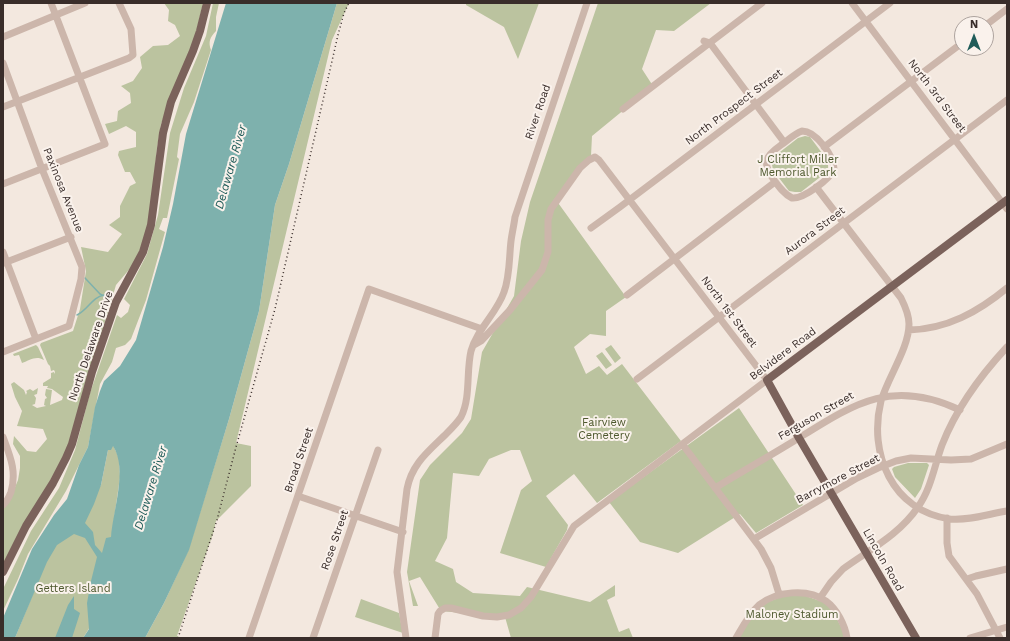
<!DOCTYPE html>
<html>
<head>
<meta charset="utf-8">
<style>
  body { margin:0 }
  #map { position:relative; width:1010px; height:641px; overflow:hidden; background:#f3e8df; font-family:"Work Sans",sans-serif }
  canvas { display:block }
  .frame { position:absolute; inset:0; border:4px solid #392d2a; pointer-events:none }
  .north { position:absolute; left:954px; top:16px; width:40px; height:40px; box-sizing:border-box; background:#faf2ec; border:1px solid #ada39e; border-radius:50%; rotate:0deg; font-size:11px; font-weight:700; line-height:16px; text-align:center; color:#392d2a }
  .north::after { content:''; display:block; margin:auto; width:14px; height:18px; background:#1f5c59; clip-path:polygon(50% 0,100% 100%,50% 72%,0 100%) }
</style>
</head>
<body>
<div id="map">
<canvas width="1010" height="641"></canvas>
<div class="frame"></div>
<div class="north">N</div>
</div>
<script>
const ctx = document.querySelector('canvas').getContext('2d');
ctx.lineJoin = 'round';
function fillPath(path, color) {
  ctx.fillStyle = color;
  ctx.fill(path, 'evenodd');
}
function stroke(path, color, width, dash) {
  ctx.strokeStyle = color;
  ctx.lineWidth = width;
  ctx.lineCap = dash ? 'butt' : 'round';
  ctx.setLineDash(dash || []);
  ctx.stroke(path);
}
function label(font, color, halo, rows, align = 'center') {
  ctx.font = font + ' "Work Sans",sans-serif';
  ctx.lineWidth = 4;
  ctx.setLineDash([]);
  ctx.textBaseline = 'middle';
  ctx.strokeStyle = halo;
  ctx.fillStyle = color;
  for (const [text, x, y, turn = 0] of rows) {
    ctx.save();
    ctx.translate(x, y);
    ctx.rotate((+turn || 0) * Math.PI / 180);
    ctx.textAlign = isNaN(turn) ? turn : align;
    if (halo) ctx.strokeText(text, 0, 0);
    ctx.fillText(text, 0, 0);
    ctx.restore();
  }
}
fillPath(new Path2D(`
  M 164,3 L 203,3 L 193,46 L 161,124 L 157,148 L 150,219 L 143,243 L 133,265 L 116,285 L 67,450 L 3,566 L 3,509 L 11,497 L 18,480 L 20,468 L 20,456 L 13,444 L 14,436 L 27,451 L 36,452 L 47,439 L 43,429 L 17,426 L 22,411 L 15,397 L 11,384 L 14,382 L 24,390 L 26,395 L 27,392 L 26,391 L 30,389 L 33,391 L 38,388 L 37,394 L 34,395 L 36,398 L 35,404 L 32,405 L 37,408 L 46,406 L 44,405 L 45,399 L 47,398 L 45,395 L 46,389 L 52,390 L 50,405 L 62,400 L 63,397 L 52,389 L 47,388 L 48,386 L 43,386 L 43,383 L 51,378 L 51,373 L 54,372 L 54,374 L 55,372 L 54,370 L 51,371 L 50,366 L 48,364 L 40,345 L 41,343 L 73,331 L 80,309 L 86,271 L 81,247 L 108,252 L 122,234 L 109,225 L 120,217 L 120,206 L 130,186 L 136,183 L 130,172 L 125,172 L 118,155 L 119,151 L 136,147 L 136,132 L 126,126 L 109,134 L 105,124 L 117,121 L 118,111 L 131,103 L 130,93 L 121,86 L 133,81 L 142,68 L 140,57 L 153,46 L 168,45 L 180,36 L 175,25 L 168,21 L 169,10 Z
  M 213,3 L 219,3 L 216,17 L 216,31 C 210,37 208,42 211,50 L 194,102 L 180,134 L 177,157 L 179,159 L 167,218 L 163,218 L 159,229 L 165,232 L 146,300 L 131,339 L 125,345 L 116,348 L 112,362 L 100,384 L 88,447 L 66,491 L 28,554 L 18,579 L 3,611 L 3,589 L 31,531 L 59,488 L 75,450 L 90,393 L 117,315 L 121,318 L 128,312 L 130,305 L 124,299 L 147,254 L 158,215 L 170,133 L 184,88 L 206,36 Z
  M 337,3 L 349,3 L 332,40 L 236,443 L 251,446 L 251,486 L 216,521 L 213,534 L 177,636 L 182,638 L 145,638 L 164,603 L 188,551 L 229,419 L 259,311 L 275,205 L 289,164 Z
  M 466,3 L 539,3 L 518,59 L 504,27 L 466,5 Z
  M 598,3 L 711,3 L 674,31 L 656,30 L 642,69 L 653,86 L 592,136 L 591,156 L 556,200 L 626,297 L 606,311 L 606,336 L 590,334 L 574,347 L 586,374 L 599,366 L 607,375 L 622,364 L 681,441 L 597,503 L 574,474 L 546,496 L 568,525 L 567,530 L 546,567 L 500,553 L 521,490 L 532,481 L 520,450 L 511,450 L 489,459 L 479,476 L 453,473 L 447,538 L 435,561 L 453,569 L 456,582 L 473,593 L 520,596 L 527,587 L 590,602 L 615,585 L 615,596 L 607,600 L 619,632 L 629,628 L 633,638 L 511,638 L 505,617 L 441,611 L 420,577 L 409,581 L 418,606 L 413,606 L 407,572 L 420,480 L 430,465 L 462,433 L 471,419 L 482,352 L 514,296 L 521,241 L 530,202 Z
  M 805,136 L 810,137 L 828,161 L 828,171 L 801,192 L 795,192 L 789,191 L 773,170 L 771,159 L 798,138 Z
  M 36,345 L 38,347 L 44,360 C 36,355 30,360 22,363 L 19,355 L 14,356 L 13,354 Z
  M 611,345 L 621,358 L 615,363 L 605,349 Z
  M 602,352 L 612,365 L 606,369 L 596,356 Z
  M 739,408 L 803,505 L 756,533 L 740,514 L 678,553 L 640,542 L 609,502 Z
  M 113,445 L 119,458 L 120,477 L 112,533 L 107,600 L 83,638 L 15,638 L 46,562 L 47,553 L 101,485 L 108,450 Z
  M 908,463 L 927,463 L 929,465 L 921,489 L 915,498 L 895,477 L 892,469 L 894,467 Z
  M 794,592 L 829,604 L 847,638 L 736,638 L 760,605 Z
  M 361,599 L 399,613 L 403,633 L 355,617 Z`), '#bbc39f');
fillPath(new Path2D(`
  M 226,3 L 337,3 L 289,164 L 275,205 L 259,311 L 229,419 L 189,550 L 164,603 L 145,638 L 83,638 L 89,629 L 87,603 L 91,581 L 97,557 L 85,538 L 74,534 L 57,545 L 47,562 L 15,638 L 3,638 L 3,618 L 32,549 L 54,515 L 67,499 L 79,465 L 88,447 L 95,407 L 100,391 L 104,381 L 120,366 L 136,340 L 163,247 L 173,204 L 186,134 ZM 113,446 C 128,469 113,510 111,537 L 106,538 L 102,553 L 95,545 L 93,532 L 85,523 L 94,504 L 101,485 L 108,450 L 111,450 Z
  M 74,596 L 74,609 L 80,613 L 72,638 L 55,638 L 68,605 Z`), '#7eb1ad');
stroke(new Path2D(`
  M 85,278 L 100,294 L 106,297
  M 77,315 C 88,310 92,297 104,295`), '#7eb1ad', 1.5);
stroke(new Path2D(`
  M 852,3 L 1007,209
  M 986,25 L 1007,9
  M 3,37 L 85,3
  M 704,41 L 710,43 L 784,142
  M 3,63 L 42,169 L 82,267 L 81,279 L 69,326 L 3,352
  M 3,107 L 129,58 L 133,55 L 131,29 L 119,3
  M 623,109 L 762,3
  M 802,131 C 816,131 834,156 834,169 C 830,179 804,199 792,198 C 784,194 779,187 774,180 C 762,163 764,157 781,145 C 788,140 794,134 802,131 Z
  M 824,147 L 962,43
  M 3,184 L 105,144 L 51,3
  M 816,187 L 901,298 C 905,306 909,315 909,324 C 909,348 888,377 881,401 C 868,453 892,511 950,519 C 969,521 988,514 1007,511
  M 591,228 L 620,207 L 890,3
  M 3,252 L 36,339
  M 4,263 L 71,237
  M 627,295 L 775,182
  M 909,330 C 947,329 978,312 1007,288
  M 637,379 L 1007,100
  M 3,437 C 10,456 17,471 11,492 C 9,497 7,502 3,505
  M 683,445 L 761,549 L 771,568 L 779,594
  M 715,488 C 741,472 768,457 794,441 C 852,405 890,377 960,410
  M 298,496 L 403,532
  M 947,518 L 947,543 L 949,556 L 977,594 L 1000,638
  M 754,539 L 857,478 L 878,468 L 896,461 L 911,458 L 951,460 L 971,459 L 1007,444
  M 967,579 L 976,576 L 1007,569
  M 820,598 L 831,582 L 843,569 C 869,550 899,535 918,507 C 931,489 934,467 942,445 C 956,409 981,375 1007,347
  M 249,638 L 369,289 L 482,329
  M 313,638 L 378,450
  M 406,638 L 397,572 L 407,489 C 412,463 429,451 447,433 C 452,428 457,423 461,417 C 471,397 466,372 471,351 C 477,329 497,313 504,292 C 510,276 509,258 511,241 C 512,233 514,225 515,217 L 587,3
  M 435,638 L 438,614 L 440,611 L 445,608 L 451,608 L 483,616 L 497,617 L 509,615 L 521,608 L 531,597 L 574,526 L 767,380 L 599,160 L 595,157 L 589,160 L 580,168 L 551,209 L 548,220 L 548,252 L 542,270 L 510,310 L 481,341 L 474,345
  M 736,638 C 743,626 749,614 759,605 C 776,591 808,588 826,601 C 837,609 845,625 847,638
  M 970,638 L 1007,627`), '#ccb6ab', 7);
stroke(new Path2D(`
  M 3,572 L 26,526 L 53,483 L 66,458 L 72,444 L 92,372 L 116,302 L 143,252 L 151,225 L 163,133 L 171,102 L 193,51 L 200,31 L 207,3
  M 916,638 L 799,438 L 767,380 L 1007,200`), '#7b625b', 8);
stroke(new Path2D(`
  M 178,638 L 217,520 L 236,447 L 275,309 L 338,35 L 344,13 L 349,3`), '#392d2a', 1.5, [1, 3]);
label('11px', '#392d2a', '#faf2ec', [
  ["North 3rd Street",937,96,53],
  ["North Prospect Street",734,107,-37],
  ["River Road",538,112,-71],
  ["Paxinosa Avenue",63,190,68],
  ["Aurora Street",815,231,-37],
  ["North 1st Street",729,312,53],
  ["North Delaware Drive",91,346,-71],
  ["Belvidere Road",783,354,-37],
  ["Ferguson Street",816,416,-30],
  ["Broad Street",299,460,-71],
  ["Barrymore Street",838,479,-28],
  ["Rose Street",335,540,-71],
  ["Lincoln Road",883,560,60]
]);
label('11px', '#4d582d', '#faf2ec', [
  ["J Cliffort Miller",798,160],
  ["Memorial Park",798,173],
  ["Fairview",604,423],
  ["Cemetery",604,436],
  ["Getters Island",73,589],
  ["Maloney Stadium",792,615]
]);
label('italic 12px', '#1f5c59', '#faf2ec', [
  ["Delaware River",231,167,-74],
  ["Delaware River",151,488,-73]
]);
</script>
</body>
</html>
